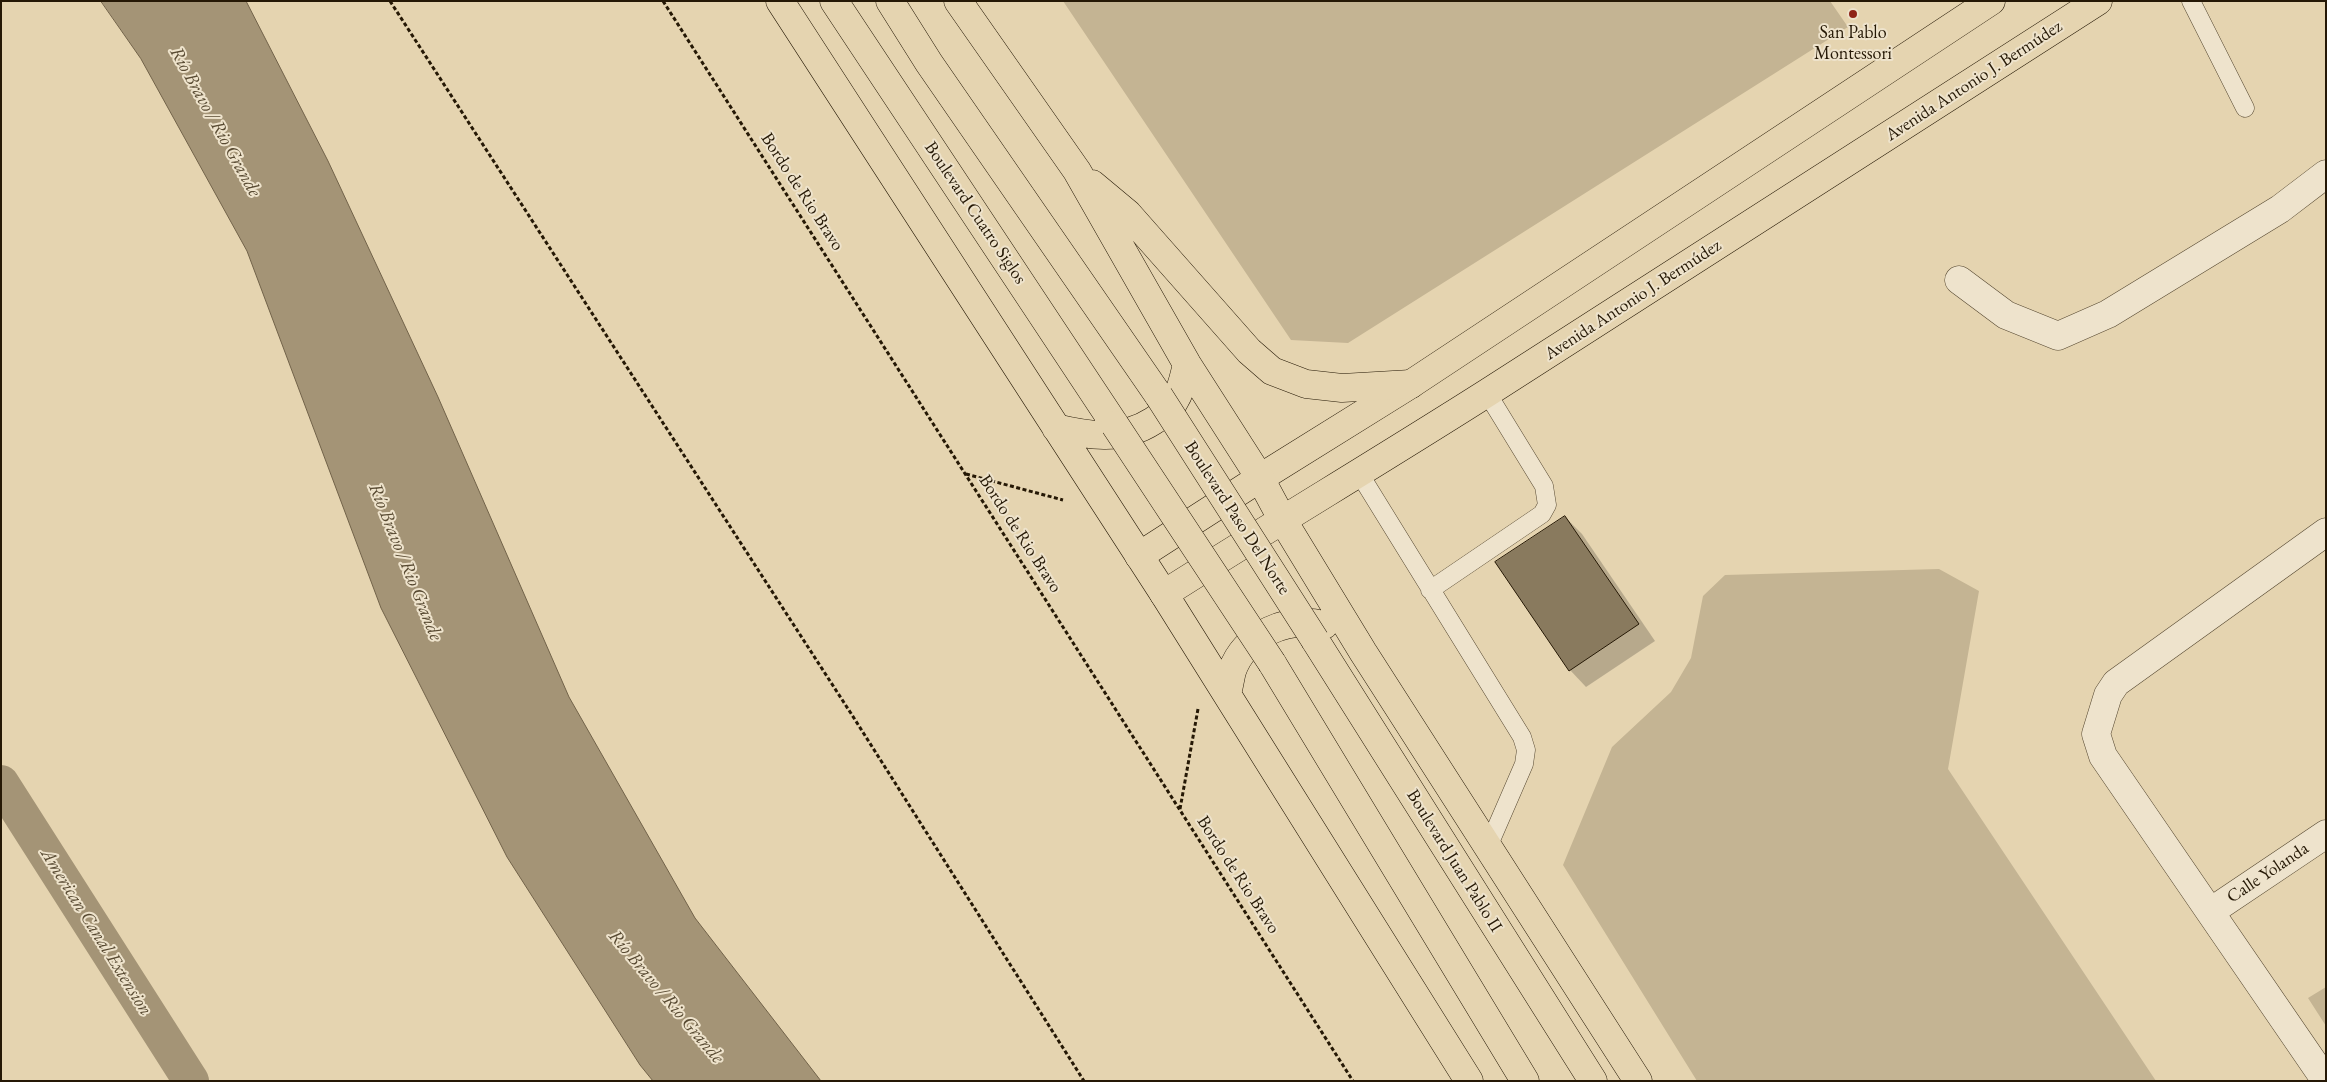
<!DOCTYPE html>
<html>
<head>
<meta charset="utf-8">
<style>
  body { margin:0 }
  #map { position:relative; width:2327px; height:1082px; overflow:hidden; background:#e5d4b0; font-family:"EB Garamond",serif }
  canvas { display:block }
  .frame { position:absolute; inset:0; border:2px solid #251805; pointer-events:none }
</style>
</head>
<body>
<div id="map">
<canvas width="2327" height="1082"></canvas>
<div class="frame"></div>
</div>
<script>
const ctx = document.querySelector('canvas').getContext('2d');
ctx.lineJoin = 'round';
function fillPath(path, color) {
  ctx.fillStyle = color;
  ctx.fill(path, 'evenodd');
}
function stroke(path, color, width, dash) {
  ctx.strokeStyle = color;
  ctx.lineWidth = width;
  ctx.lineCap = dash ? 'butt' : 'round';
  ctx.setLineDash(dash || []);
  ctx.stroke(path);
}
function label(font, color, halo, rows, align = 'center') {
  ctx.font = font + ' "EB Garamond",serif';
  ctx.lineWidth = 4;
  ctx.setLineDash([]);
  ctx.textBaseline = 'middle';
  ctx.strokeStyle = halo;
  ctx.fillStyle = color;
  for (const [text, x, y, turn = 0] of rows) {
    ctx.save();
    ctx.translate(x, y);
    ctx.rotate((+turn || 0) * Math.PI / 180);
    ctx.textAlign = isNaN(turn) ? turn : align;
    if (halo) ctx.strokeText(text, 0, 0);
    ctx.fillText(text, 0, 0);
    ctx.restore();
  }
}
fillPath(new Path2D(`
  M 1063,1 L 1830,1 L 1848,27 L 1348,343 L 1291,340 Z
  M 1939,569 L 1979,591 L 1948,769 L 2156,1081 L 1697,1081 L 1563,865 L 1612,747 L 1671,692 L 1691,658 L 1703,596 L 1725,575 Z
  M 2326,987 L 2326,1026 L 2308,998 Z`), '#c4b493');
const water = new Path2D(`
  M 101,1 L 246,1 L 328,161 L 438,397 L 569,697 L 695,918 L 821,1081 L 653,1081 L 640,1065 L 507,857 L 381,608 L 247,251 L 141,59 Z`);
fillPath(water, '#a49476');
stroke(water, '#716249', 1);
fillPath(new Path2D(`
  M 1565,517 L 1582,534 L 1655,641 L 1586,687 L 1570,670 Z`), '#0003');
stroke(new Path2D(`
  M 1,783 L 191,1081`), '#a49476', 36);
const building = new Path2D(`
  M 1565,516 L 1639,624 L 1569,671 L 1495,562 Z`);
fillPath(building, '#897a5e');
stroke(building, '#251805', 1);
const service = new Path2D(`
  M 2191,1 L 2245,108
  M 1359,473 L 1522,737 L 1526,750 L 1524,764 L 1488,847
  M 1430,590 L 1542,514 L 1547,505 L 1544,486 L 1487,393`);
const minor = new Path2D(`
  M 1959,280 L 2006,315 L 2058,336 L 2108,314 L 2280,209 L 2326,174
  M 2326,532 L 2116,683 L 2108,695 L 2096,734 L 2103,756 L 2326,1081
  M 2210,912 L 2326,834`);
const primary = new Path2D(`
  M 1139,556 L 1260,478 L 1411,384 L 1991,1
  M 1164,594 C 1271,526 1380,461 1487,393 L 2098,1`);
const trunk = new Path2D(`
  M 780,1 L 1164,594 L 1469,1081
  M 834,1 L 1115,425
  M 890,1 L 929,63 L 1159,396
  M 958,1 L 1077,171 L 1187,364 L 1260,478 L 1282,519 L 1363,652 L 1638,1081
  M 1092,184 L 1128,214 L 1249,351 L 1272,371 L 1306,384 L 1342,388 L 1411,384
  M 1056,428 C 1089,436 1122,441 1153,421 C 1161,416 1170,410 1175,400 C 1182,389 1184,376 1187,364
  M 1315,640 L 1593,1081
  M 1272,663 L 1525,1081
  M 1227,694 C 1229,687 1230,679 1232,671 C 1245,634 1288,616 1324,625`);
stroke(service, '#554730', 19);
stroke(minor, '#554730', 29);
stroke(primary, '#251805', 29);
stroke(trunk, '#251805', 29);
stroke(new Path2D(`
  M 390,1 L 852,715 L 1084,1081
  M 663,1 L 1353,1081
  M 966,474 L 1063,500
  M 1180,809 L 1198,709`), '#251805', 3, [4, 2.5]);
stroke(service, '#eee3cc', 18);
stroke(minor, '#eee3cc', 28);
stroke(primary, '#e5d4b0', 28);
stroke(trunk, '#e5d4b0', 28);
const trunkBridge = new Path2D(`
  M 1159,396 L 1315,640
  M 1115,425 L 1272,663`);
stroke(trunkBridge, '#251805', 29, []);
stroke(trunkBridge, '#e5d4b0', 28);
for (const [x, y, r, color] of [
  [1853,14,5,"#8f2418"]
]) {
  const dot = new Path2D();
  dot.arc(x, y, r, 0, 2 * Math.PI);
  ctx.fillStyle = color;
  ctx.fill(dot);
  stroke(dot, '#eee3cc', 2);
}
label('18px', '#251805', '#eee3cc', [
  ["San Pablo",1853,33],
  ["Montessori",1853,54]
]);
label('18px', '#251805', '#eee3cc', [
  ["Avenida Antonio J. Bermúdez",1974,81,-33],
  ["Bordo de Rio Bravo",802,192,57],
  ["Boulevard Cuatro Siglos",975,213,56],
  ["Avenida Antonio J. Bermúdez",1633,300,-33],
  ["Boulevard Paso Del Norte",1237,518,57],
  ["Bordo de Rio Bravo",1020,534,57],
  ["Boulevard Juan Pablo II",1454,861,58],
  ["Calle Yolanda",2268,873,-34],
  ["Bordo de Rio Bravo",1238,875,57]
]);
label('italic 19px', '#584a32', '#eee3cc', [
  ["Río Bravo / Rio Grande",215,122,61],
  ["Río Bravo / Rio Grande",405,562,68],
  ["American Canal Extension",96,932,58],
  ["Río Bravo / Rio Grande",666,997,50]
]);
</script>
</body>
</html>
